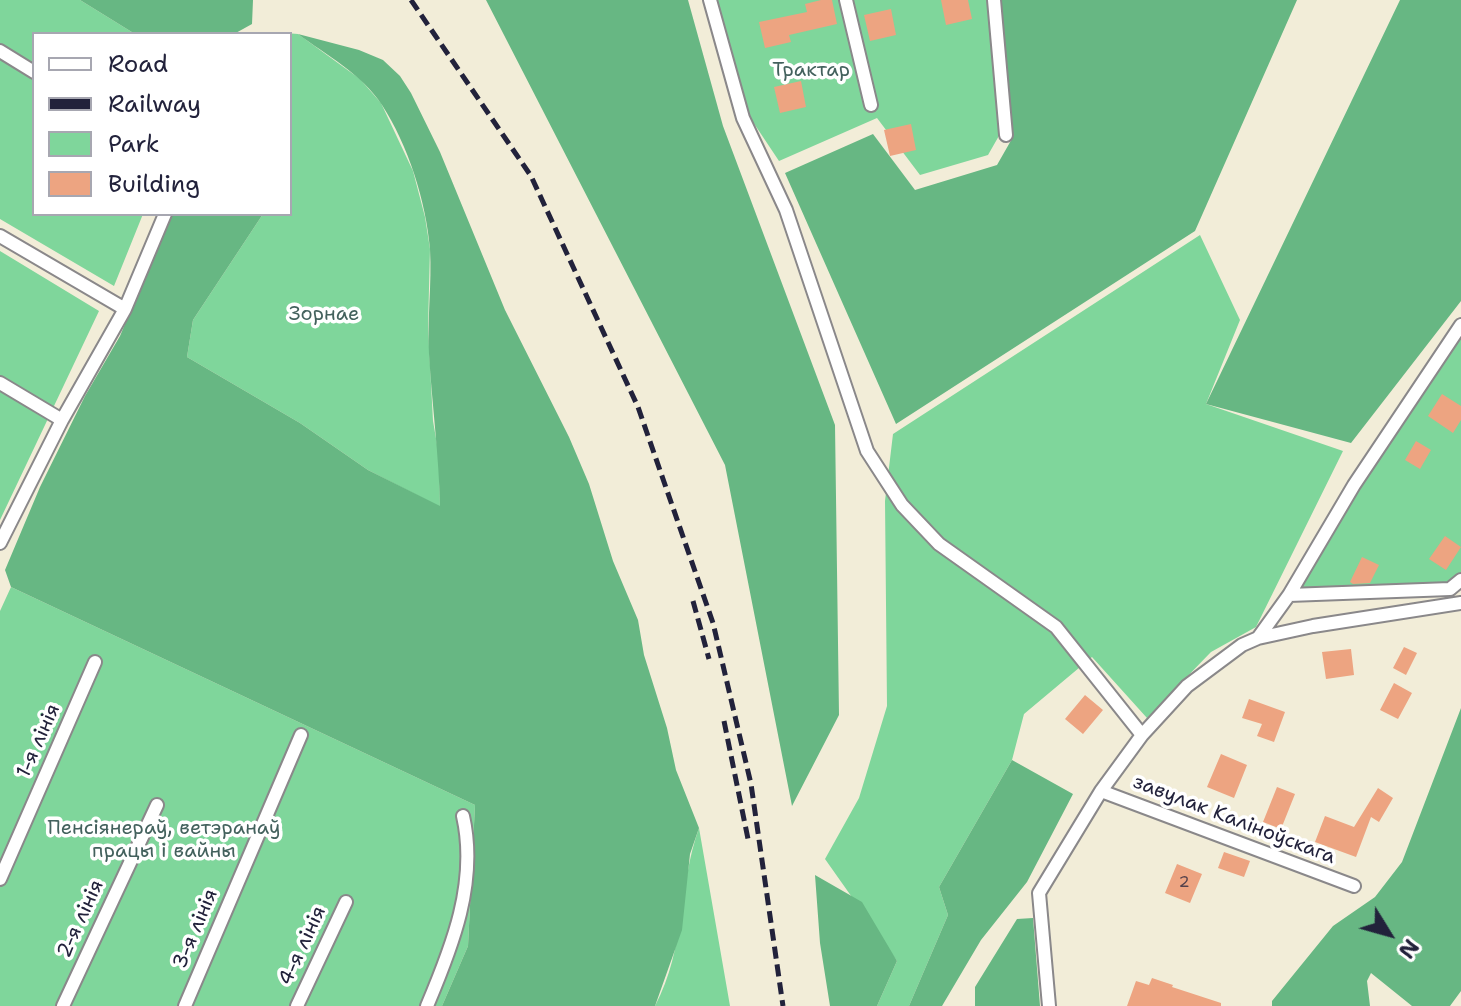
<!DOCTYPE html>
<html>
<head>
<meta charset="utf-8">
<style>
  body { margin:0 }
  #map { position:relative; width:1461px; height:1006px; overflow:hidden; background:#f2edd8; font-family:"Shantell Sans",sans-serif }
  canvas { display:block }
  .legend { position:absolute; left:32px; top:32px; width:260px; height:184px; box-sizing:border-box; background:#fff; border:2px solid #a7a7b1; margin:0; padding:10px 14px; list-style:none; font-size:24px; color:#22223b }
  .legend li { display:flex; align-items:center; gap:16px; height:40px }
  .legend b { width:40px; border:2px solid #a7a7b1 }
  .north { position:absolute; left:1349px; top:894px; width:80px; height:80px; -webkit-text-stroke:6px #fff; paint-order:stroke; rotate:127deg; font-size:22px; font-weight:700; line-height:32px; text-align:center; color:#22223b }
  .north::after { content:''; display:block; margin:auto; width:28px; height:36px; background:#22223b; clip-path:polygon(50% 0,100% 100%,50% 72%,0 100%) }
</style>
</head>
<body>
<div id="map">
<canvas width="1461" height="1006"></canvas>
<ul class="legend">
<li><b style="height:10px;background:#fff"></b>Road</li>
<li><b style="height:10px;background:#22223b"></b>Railway</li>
<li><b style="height:22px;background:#7fd69b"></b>Park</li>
<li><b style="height:22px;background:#eda481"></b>Building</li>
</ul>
<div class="north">N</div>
</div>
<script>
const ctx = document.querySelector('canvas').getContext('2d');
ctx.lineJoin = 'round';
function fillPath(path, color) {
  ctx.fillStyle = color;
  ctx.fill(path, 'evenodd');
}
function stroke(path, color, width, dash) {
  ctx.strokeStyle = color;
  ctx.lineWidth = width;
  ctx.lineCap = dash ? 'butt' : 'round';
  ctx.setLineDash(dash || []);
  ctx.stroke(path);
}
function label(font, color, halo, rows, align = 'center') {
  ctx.font = font + ' "Shantell Sans",sans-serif';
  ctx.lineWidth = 7;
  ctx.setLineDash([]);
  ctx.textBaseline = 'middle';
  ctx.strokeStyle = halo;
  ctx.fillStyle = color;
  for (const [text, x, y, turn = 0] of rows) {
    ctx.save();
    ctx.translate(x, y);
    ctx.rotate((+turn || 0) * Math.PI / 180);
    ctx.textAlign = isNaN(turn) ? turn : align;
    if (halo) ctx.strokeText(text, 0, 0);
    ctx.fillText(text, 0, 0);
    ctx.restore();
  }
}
fillPath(new Path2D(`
  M 0,0 L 80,0 L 135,34 L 34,34 L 34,214 L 143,214 L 114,286 L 0,219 Z
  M 717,0 L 988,0 L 1000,134 L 988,155 L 920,175 L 877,118 L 779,161 L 749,116 Z
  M 273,32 L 298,34 L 360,79 L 381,103 L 413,171 L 425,217 L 430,249 L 428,328 L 433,421 L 439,456 L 440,507 L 368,470 L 300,423 L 187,357 L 193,320 L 263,214 L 290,214 L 290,34 L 254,34 Z
  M 1200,235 L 1240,320 L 1206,404 L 1343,451 L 1256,627 L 1211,652 L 1147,718 L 1092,657 L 1024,714 L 1012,760 L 939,887 L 948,915 L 909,1006 L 877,1006 L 897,961 L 825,859 L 859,798 L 887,706 L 885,501 L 893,434 Z
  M 0,251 L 99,311 L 0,520 Z
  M 1461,326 L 1461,586 L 1289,595 Z
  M 11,587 L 475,805 L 468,946 L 442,1006 L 0,1006 L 0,611 Z
  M 699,828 L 730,1006 L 655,1006 C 686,948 678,886 699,828 Z`), '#7fd69b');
fillPath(new Path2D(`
  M 80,0 L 253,0 L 252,24 L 234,34 L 135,34 Z
  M 486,0 L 688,0 L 723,126 L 835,425 L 839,715 L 792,806 L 725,465 Z
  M 1001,0 L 1297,0 L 1195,231 L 896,424 L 785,173 L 873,134 L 915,190 L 997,165 L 1013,137 Z
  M 1400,0 L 1461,0 L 1461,301 L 1351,443 L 1206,404 Z
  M 298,34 L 359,50 L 383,60 L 400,76 L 411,93 L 440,152 L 505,310 L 569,437 L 589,484 L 613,561 L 638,620 L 644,655 L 667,728 L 676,770 L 699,828 L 690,854 L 682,930 L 655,1006 L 442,1006 L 468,946 L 475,805 L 11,587 L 5,570 L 40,487 L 85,396 L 120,336 L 171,214 L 263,214 L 193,320 L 187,357 L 300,423 L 368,470 L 440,506 C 439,455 432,405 429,354 C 427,319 432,284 430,249 C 426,201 408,145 382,105 C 362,74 326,55 298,34 Z
  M 1461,708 L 1461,991 L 1450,1006 L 1412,1006 L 1371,973 L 1367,981 L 1370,1006 L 1272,1006 L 1272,1001 L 1333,926 L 1375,897 L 1402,862 Z
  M 1012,760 L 1073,794 L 1027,882 L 981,940 L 942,1006 L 909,1006 L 948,915 L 939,887 Z
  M 815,875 L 862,902 L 897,961 L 877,1006 L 830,1006 L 820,943 Z
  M 1033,918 L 1040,1006 L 975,1006 L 975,987 L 1017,919 Z`), '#67b783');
fillPath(new Path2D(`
  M 821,0 L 832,0 L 837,24 L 789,35 L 791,42 L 765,48 L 759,22 L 807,12 L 805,4 Z
  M 941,0 L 968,0 L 972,19 L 946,25 Z
  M 891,9 L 896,35 L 870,41 L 864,15 Z
  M 801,81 L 806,107 L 780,113 L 774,87 Z
  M 911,124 L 916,150 L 890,156 L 884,130 Z
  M 1442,394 L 1461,406 L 1461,420 L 1453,433 L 1428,416 Z
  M 1416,441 L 1431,450 L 1420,469 L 1405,460 Z
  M 1445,536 L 1461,547 L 1446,570 L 1429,559 Z
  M 1362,557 L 1379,565 L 1370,583 L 1353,584 L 1350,582 Z
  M 1404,647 L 1417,653 L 1406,675 L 1393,668 Z
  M 1351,649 L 1354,675 L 1326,679 L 1322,652 Z
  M 1394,683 L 1412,693 L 1398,719 L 1380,710 Z
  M 1085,695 L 1103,710 L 1083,734 L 1065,719 Z
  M 1249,699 L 1285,712 L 1274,742 L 1257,736 L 1262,724 L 1242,718 Z
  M 1221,754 L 1247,765 L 1234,798 L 1207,787 Z
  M 1277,787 L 1295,794 L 1281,829 L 1263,822 Z
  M 1378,788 L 1393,798 L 1379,822 L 1371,817 L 1356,857 L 1315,842 L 1325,816 L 1354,827 Z
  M 1224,852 L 1250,861 L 1244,877 L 1218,868 Z
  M 1177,864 L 1202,874 L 1190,903 L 1165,893 Z
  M 1152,978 L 1173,985 L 1172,987 L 1221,1003 L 1221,1006 L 1127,1006 L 1136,981 L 1149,985 Z`), '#eda481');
const street = new Path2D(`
  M 710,0 L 743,118 L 786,210 L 867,451 L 902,505 L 939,544 L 1056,627 L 1142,735
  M 846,0 L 871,105
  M 994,0 L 1006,135
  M 0,51 L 34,72
  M 0,236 L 125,309
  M 0,383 L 62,420
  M 0,543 L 62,420 L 125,309 L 165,214
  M 1289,595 L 1450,589 L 1461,580
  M 1258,638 L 1289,595 L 1354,485 L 1461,325
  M 1101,791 L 1354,886
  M 0,879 L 95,662
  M 63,1006 L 157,805
  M 185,1006 L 301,735
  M 297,1006 L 346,902
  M 427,1006 C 452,947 478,882 463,816
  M 1049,1006 L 1039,893 L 1101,791 L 1142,735 L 1187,686 L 1242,645 L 1258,638 L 1313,626 L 1461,603`);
stroke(street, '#8a888a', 16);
stroke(street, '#fff', 12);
stroke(new Path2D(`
  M 411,0 L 531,176 L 638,407 L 713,623 L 751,784 L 783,1006
  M 693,601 L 709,659
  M 724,721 L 748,839`), '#22223b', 5, [12, 6]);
label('16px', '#55424c', null, [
  ["2",1184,883]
]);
label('20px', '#43615d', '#fff', [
  ["Трактар",811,71],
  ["Зорнае",324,315],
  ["Пенсіянераў, ветэранаў",164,829],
  ["працы і вайны",164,852]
]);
label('20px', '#22223b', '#fff', [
  ["1-я лінія",39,741,-66],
  ["завулак Каліноўскага",1234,820,21],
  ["2-я лінія",81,919,-65],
  ["3-я лінія",196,929,-67],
  ["4-я лінія",303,946,-65]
]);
</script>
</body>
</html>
